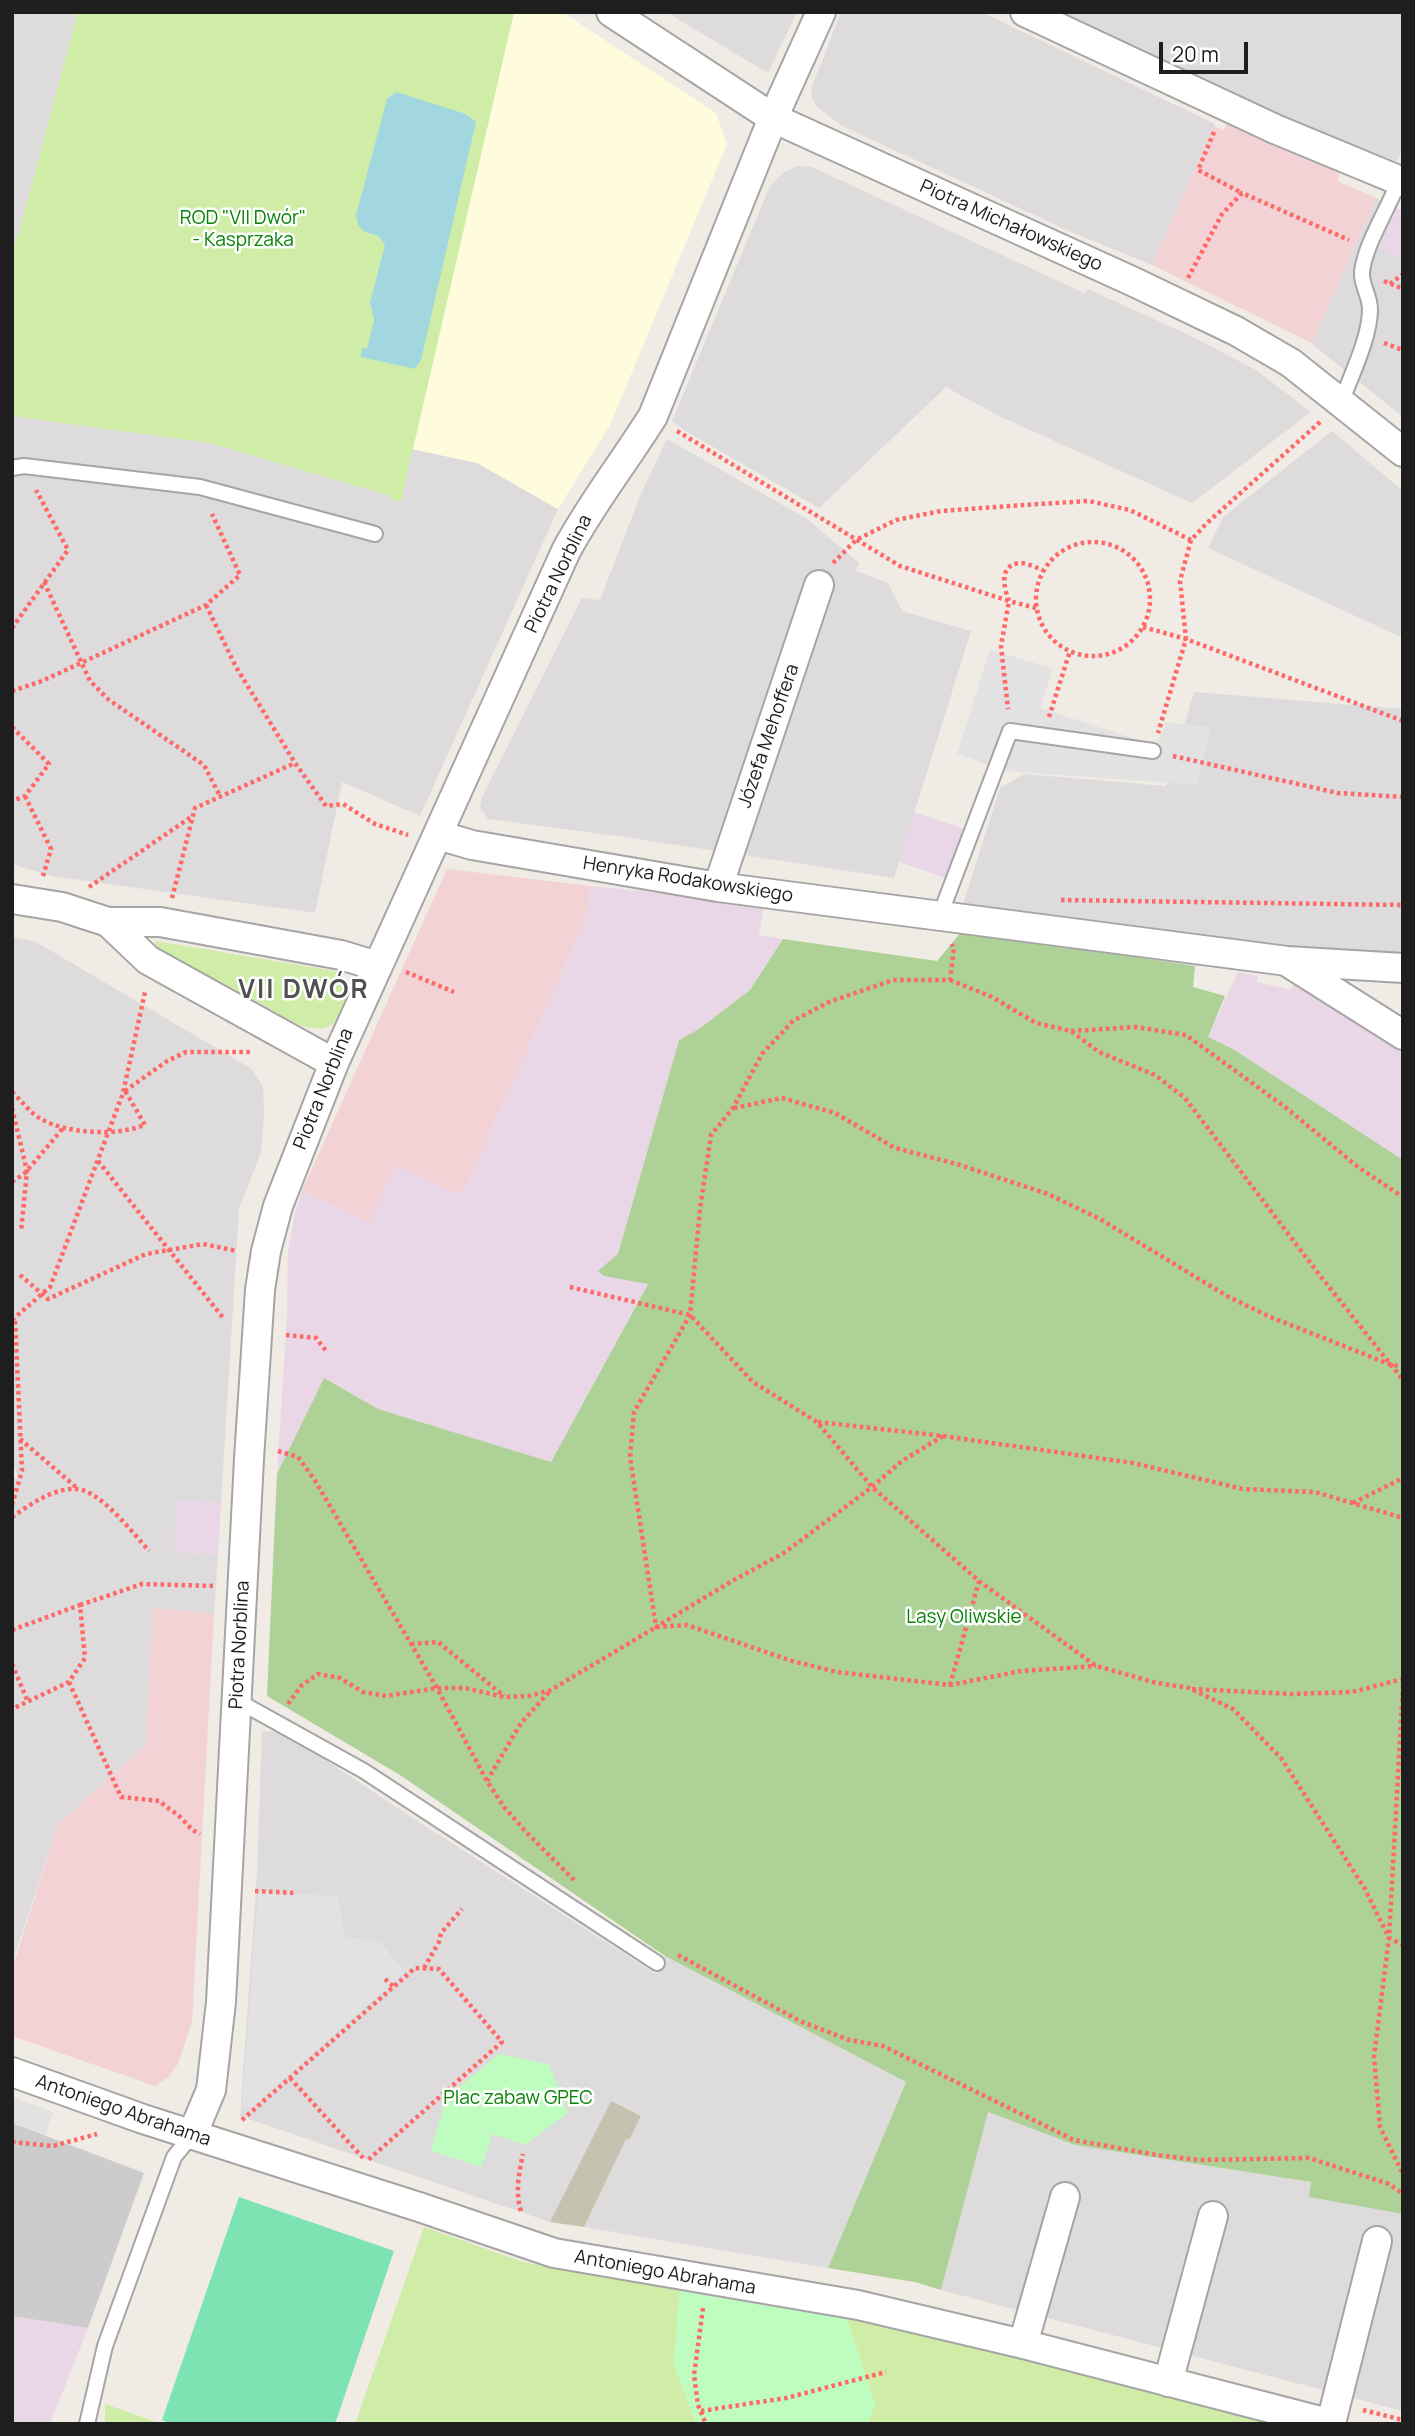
<!DOCTYPE html>
<html>
<head>
<meta charset="utf-8">
<style>
  body { margin:0 }
  #map { position:relative; width:1415px; height:2436px; overflow:hidden; background:#f0ebe4; font-family:Manrope,sans-serif }
  canvas { display:block }
  .frame { position:absolute; inset:0; border:14px solid #1e1e1e; pointer-events:none }
  .scale { position:absolute; left:1159px; top:42px; width:89px; height:32px; box-sizing:border-box; border:4px solid #1e1e1e; border-top:0; padding-left:9px; font-size:21px; line-height:24px; white-space:nowrap; color:#1e1e1e; -webkit-text-stroke:5px #fff; paint-order:stroke }
</style>
</head>
<body>
<div id="map">
<canvas width="1415" height="2436"></canvas>
<div class="frame"></div>
<div class="scale">20 m</div>
</div>
<script>
const ctx = document.querySelector('canvas').getContext('2d');
ctx.lineJoin = 'round';
function fillPath(path, color) {
  ctx.fillStyle = color;
  ctx.fill(path, 'evenodd');
}
function stroke(path, color, width, dash) {
  ctx.strokeStyle = color;
  ctx.lineWidth = width;
  ctx.lineCap = dash ? 'butt' : 'round';
  ctx.setLineDash(dash || []);
  ctx.stroke(path);
}
function label(font, color, halo, rows, align = 'center') {
  ctx.font = font + ' Manrope,sans-serif';
  ctx.lineWidth = 5;
  ctx.setLineDash([]);
  ctx.textBaseline = 'middle';
  ctx.strokeStyle = halo;
  ctx.fillStyle = color;
  for (const [text, x, y, turn = 0] of rows) {
    ctx.save();
    ctx.translate(x, y);
    ctx.rotate((+turn || 0) * Math.PI / 180);
    ctx.textAlign = isNaN(turn) ? turn : align;
    if (halo) ctx.strokeText(text, 0, 0);
    ctx.fillText(text, 0, 0);
    ctx.restore();
  }
}
fillPath(new Path2D(`
  M 12,12 L 78,12 L 20,229 L 12,252 Z
  M 666,12 L 797,12 L 768,73 Z
  M 841,12 L 981,12 L 1215,124 L 1152,265 L 1069,231 L 842,126 L 817,107 L 812,98 L 811,89 Z
  M 1059,12 L 1403,12 L 1403,148 L 1397,161 L 1320,134 Z
  M 797,166 L 812,167 L 1084,293 L 1088,289 L 1193,337 L 1256,370 L 1311,412 L 1192,503 L 997,415 L 946,387 L 819,508 L 687,432 L 672,421 L 770,186 L 784,172 Z
  M 1376,198 L 1397,208 L 1379,247 L 1403,259 L 1403,417 L 1312,344 Z
  M 12,416 L 210,443 L 392,496 L 400,501 L 412,449 L 477,463 L 558,509 L 420,816 L 342,782 L 315,913 L 52,876 L 12,864 Z
  M 1332,431 L 1403,491 L 1403,638 L 1208,548 L 1223,517 Z
  M 667,439 L 807,519 L 859,563 L 856,571 L 888,583 L 902,611 L 971,631 L 894,878 L 625,837 L 488,819 L 480,807 L 482,797 L 582,598 L 600,600 L 640,496 Z
  M 1194,692 L 1403,709 L 1403,970 L 1195,966 L 955,929 L 1000,788 L 1024,774 L 1166,786 Z
  M 12,937 L 36,942 L 252,1069 L 263,1087 L 264,1115 L 261,1152 L 239,1209 L 221,1503 L 177,1500 L 174,1552 L 218,1555 L 214,1614 L 153,1609 L 146,1745 L 58,1824 L 13,1961 L 12,1480 L 18,1477 L 12,1462 Z
  M 262,1731 L 283,1732 L 425,1826 L 656,1974 L 665,1956 L 906,2082 L 828,2268 L 584,2227 L 626,2138 L 629,2140 L 641,2116 L 611,2101 L 550,2222 L 240,2116 L 257,1874 Z
  M 987,2112 L 1075,2145 L 1311,2182 L 1309,2197 L 1403,2214 L 1403,2411 L 941,2290 Z`), '#dddbdb');
fillPath(new Path2D(`
  M 1227,123 L 1340,173 L 1337,181 L 1376,198 L 1312,343 L 1152,265 L 1214,126 L 1224,131 Z
  M 447,869 L 591,886 L 586,919 L 462,1195 L 370,1222 L 302,1191 Z
  M 153,1608 L 214,1614 L 192,2022 L 178,2064 L 168,2077 L 155,2086 L 12,2036 L 12,1961 L 15,1960 L 58,1824 L 146,1745 Z`), '#f2d2d4');
fillPath(new Path2D(`
  M 1397,208 L 1403,211 L 1403,259 L 1379,248 Z
  M 914,812 L 965,829 L 949,879 L 899,862 Z
  M 591,886 L 764,905 L 759,935 L 783,939 L 750,990 L 699,1029 L 679,1040 L 618,1254 L 604,1276 L 648,1283 L 551,1462 L 378,1409 L 324,1378 L 277,1474 L 287,1316 L 288,1251 L 295,1213 L 302,1191 L 370,1222 L 395,1165 L 462,1195 L 586,919 Z
  M 1238,972 L 1258,976 L 1257,982 L 1292,990 L 1295,980 L 1403,1042 L 1403,1160 L 1233,1049 L 1208,1037 Z
  M 177,1500 L 221,1503 L 218,1555 L 174,1552 Z
  M 12,2316 L 88,2328 L 50,2424 L 12,2424 Z`), '#e9d6e7');
fillPath(new Path2D(`
  M 514,12 L 562,12 L 716,113 L 727,144 L 610,425 L 558,509 L 477,463 L 412,449 Z`), '#fffcde');
fillPath(new Path2D(`
  M 12,2123 L 144,2173 L 88,2328 L 12,2316 Z`), '#ccc');
fillPath(new Path2D(`
  M 611,2101 L 641,2116 L 629,2140 L 626,2139 L 584,2227 L 550,2222 Z`), '#c5c3af');
fillPath(new Path2D(`
  M 78,12 L 514,12 L 401,501 L 391,500 L 391,496 L 210,443 L 12,416 L 12,252 L 20,229 Z
  M 156,941 L 340,972 L 352,990 C 339,1019 336,1036 299,1025 L 154,946 Z
  M 424,2227 L 523,2262 L 680,2288 L 674,2364 L 696,2424 L 355,2424 Z
  M 846,2316 L 901,2325 L 1270,2424 L 867,2424 L 875,2405 Z
  M 105,2404 L 162,2424 L 105,2424 Z`), '#d0eda7');
fillPath(new Path2D(`
  M 962,931 L 1195,966 L 1193,987 L 1225,996 L 1208,1037 L 1233,1049 L 1403,1160 L 1403,2214 L 1309,2197 L 1311,2182 L 1075,2145 L 988,2112 L 941,2290 L 915,2282 L 828,2268 L 906,2082 L 665,1956 L 400,1775 L 267,1696 L 277,1474 L 324,1378 L 378,1409 L 551,1462 L 648,1284 L 604,1276 L 598,1271 L 618,1254 L 679,1040 L 699,1029 L 750,990 L 783,939 L 937,961 Z`), '#add197');
fillPath(new Path2D(`
  M 499,2054 L 549,2064 L 568,2113 L 525,2145 L 493,2134 L 481,2167 L 431,2151 L 446,2098 Z
  M 680,2288 L 846,2316 L 875,2405 L 867,2424 L 696,2424 L 674,2364 Z`), '#bffcbf');
fillPath(new Path2D(`
  M 239,2197 L 394,2251 L 335,2424 L 171,2424 L 162,2420 Z`), '#7ee3b3');
fillPath(new Path2D(`
  M 990,650 L 1052,668 L 1041,708 L 1156,746 L 1166,722 L 1211,727 L 1197,785 L 1007,771 L 957,754 Z
  M 258,1892 L 338,1896 L 345,1937 L 380,1942 L 405,1972 L 251,2108 L 242,2104 Z
  M 12,2097 L 53,2112 L 46,2135 L 12,2123 Z`), '#e2e2e2');
fillPath(new Path2D(`
  M 396,92 L 466,114 L 476,122 L 421,360 L 415,369 L 361,357 L 362,348 L 367,349 L 374,320 L 370,303 L 385,245 L 379,236 C 364,232 358,231 356,215 L 387,99 Z`), '#a2d7e0');
const service = new Path2D(`
  M 1341,403 C 1351,375 1370,338 1370,309 C 1370,296 1361,285 1362,272 C 1365,244 1389,208 1399,180
  M 12,468 L 24,466 L 200,487 L 375,534
  M 940,915 L 1010,731 L 1153,751
  M 238,1701 L 364,1771 L 657,1963
  M 87,2424 L 105,2346 L 174,2157 L 192,2135`);
const minor = new Path2D(`
  M 611,12 L 773,118 L 1134,282 L 1236,331 L 1291,363 L 1403,452
  M 1025,12 L 1275,129 L 1403,182
  M 438,835 L 472,845 L 718,887 L 1287,961 L 1403,968
  M 718,887 L 819,585
  M 12,899 L 62,907 L 108,922 L 160,922 L 341,955 L 377,966
  M 108,922 L 148,960 L 334,1063
  M 1289,963 L 1403,1035
  M 12,2072 L 143,2119 L 419,2207 L 554,2253 L 858,2305 L 1023,2344 L 1332,2424
  M 192,2135 L 211,2090 L 221,2002 L 249,1459 L 260,1290 L 266,1251 L 278,1206 L 334,1063 L 566,551 C 591,504 625,461 653,416 L 773,118 L 821,12
  M 1023,2344 L 1065,2197
  M 1168,2382 L 1213,2216
  M 1331,2423 L 1377,2241`);
stroke(service, '#a5a5a5', 18);
stroke(minor, '#a5a5a5', 32);
stroke(new Path2D(`
  M 1214,132 L 1198,170 L 1242,193
  M 1188,278 L 1222,214 L 1242,193 L 1349,240
  M 1384,281 L 1403,289
  M 1390,284 L 1403,274
  M 1384,343 L 1403,350
  M 1320,422 L 1207,523 L 1191,540 L 1180,581 L 1186,639 L 1403,721
  M 677,431 L 900,566 L 1009,601 L 1001,646 L 1008,709
  M1036 599a57 57 0 1 1 114 0a57 57 0 1 1-114 0Z
  M 833,563 L 856,540 L 896,520 L 941,511 L 1039,504 L 1089,501 L 1130,510 L 1191,540
  M 44,582 L 90,681 L 109,700 L 204,765 L 220,796
  M 206,605 L 236,667 L 295,763 L 326,806 L 343,804 L 375,824 L 408,835
  M 1036,608 L 1009,601 C 1004,588 998,565 1020,563 C 1027,563 1037,568 1043,570
  M 1143,627 L 1186,639 L 1158,733
  M 12,628 L 68,550 L 36,490
  M 12,691 L 42,681 L 206,605 L 240,575 L 212,514
  M 1049,717 L 1070,651
  M 12,727 L 49,764 L 25,796 L 12,801
  M 1173,756 L 1338,793 L 1403,797
  M 25,796 L 51,849 L 43,876
  M 89,887 L 191,817
  M 172,898 L 195,808 L 295,763
  M 1061,900 L 1403,905
  M 406,972 L 454,992
  M 950,980 L 992,997 L 1036,1023 L 1071,1031 L 1099,1052 L 1155,1075 L 1185,1098 L 1318,1273 L 1403,1380
  M 1071,1031 L 1136,1027 L 1186,1035 L 1285,1107 L 1358,1167 L 1403,1197
  M 125,1091 L 167,1061 L 186,1052 L 251,1052
  M 12,1092 C 21,1100 30,1113 41,1119 C 67,1134 117,1136 145,1125 L 124,1089
  M 12,1108 L 27,1171 L 21,1232
  M 734,1108 L 782,1098 L 835,1113 L 895,1148 L 957,1164 L 1048,1194 L 1100,1219 L 1227,1296 L 1268,1316 L 1389,1364 L 1403,1367
  M 98,1161 L 224,1319
  M 12,1182 L 25,1173 L 64,1127
  M 20,1275 L 48,1299 L 146,1254 L 203,1244 L 237,1251
  M 570,1287 L 690,1315 L 753,1382 L 817,1422 L 872,1487 L 979,1581 L 1096,1666 L 1157,1683 L 1189,1688 L 1233,1709 L 1281,1758 L 1365,1889 L 1389,1938 L 1403,1945
  M 12,1320 L 50,1287 L 123,1093 L 145,992
  M 286,1335 L 316,1338 L 327,1352
  M 818,1422 L 943,1436 L 1133,1463 L 1243,1489 L 1315,1492 L 1403,1518
  M 943,1436 L 902,1461 L 872,1487 L 784,1553 L 732,1581 L 656,1627 L 630,1457 L 634,1412 L 690,1315 L 700,1209 L 711,1135 L 733,1108 L 762,1054 L 793,1021 L 829,1002 L 893,980 L 950,980 L 954,949 L 952,944
  M 20,1439 L 77,1488
  M 278,1451 L 298,1457 L 314,1479 L 437,1688 L 487,1781 L 504,1807 L 527,1833 L 575,1881
  M 1353,1503 L 1403,1478
  M 12,1505 L 22,1471 L 15,1319
  M 12,1517 C 31,1504 53,1488 76,1489 C 99,1489 134,1534 149,1551
  M 80,1605 L 142,1584 L 215,1586
  M 12,1630 L 80,1605 L 85,1658 L 69,1682 L 12,1709
  M 411,1644 L 438,1642 L 504,1696
  M 12,1664 L 28,1702
  M 69,1682 L 121,1797 L 160,1801 C 167,1809 176,1812 183,1820 C 189,1826 191,1830 200,1834
  M 950,1685 L 979,1581
  M 1403,1685 L 1389,1938 L 1374,2057 L 1380,2127 L 1403,2174
  M 1192,1689 L 1292,1694 L 1352,1692 L 1403,1679
  M 288,1704 L 302,1685 L 318,1674 L 340,1678 L 363,1692 L 386,1696 L 437,1688 L 465,1688 L 504,1697 L 529,1696 L 551,1690 L 656,1627 L 687,1625 L 792,1661 L 837,1672 L 950,1685 L 1021,1671 L 1096,1666
  M 487,1781 L 521,1723 L 550,1691
  M 255,1891 L 296,1893
  M 678,1955 L 802,2022 L 849,2040 L 883,2046 L 1074,2140 L 1157,2155 L 1199,2160 L 1309,2158 L 1389,2184 L 1403,2194
  M 424,1968 L 439,1942 L 441,1933 L 462,1909
  M 385,1979 L 394,1987
  M 290,2078 L 363,2158
  M 242,2120 L 415,1968 L 439,1969 L 502,2042 L 367,2161
  M 12,2142 L 53,2146 L 97,2134
  M 521,2211 C 515,2193 519,2172 523,2154
  M 703,2308 L 694,2375 L 698,2405 L 706,2424
  M 1363,2410 L 1403,2420
  M 701,2411 L 786,2398 L 886,2372`), '#ff6866', 4.5, [3.5, 3.5]);
stroke(service, '#fff', 14);
stroke(minor, '#fff', 28);
label('19px', '#078306', '#fff', [
  ["ROD \"VII Dwór\"",243,219],
  ["- Kasprzaka",243,241],
  ["Lasy Oliwskie",964,1618],
  ["Plac zabaw GPEC",518,2099]
]);
label('19px', '#1e1e1e', '#fff', [
  ["Piotra Michałowskiego",1011,226,24],
  ["Piotra Norblina",559,574,-64],
  ["Józefa Mehoffera",769,736,-71],
  ["Henryka Rodakowskiego",688,880,9],
  ["Piotra Norblina",324,1089,-68],
  ["Piotra Norblina",240,1645,-87],
  ["Antoniego Abrahama",123,2111,19],
  ["Antoniego Abrahama",665,2273,10]
]);
ctx.letterSpacing = '2px';
label('bold 26px', '#515151', '#fff', [
  ["VII DWÓR",304,991]
]);
ctx.letterSpacing = '0px';
</script>
</body>
</html>
